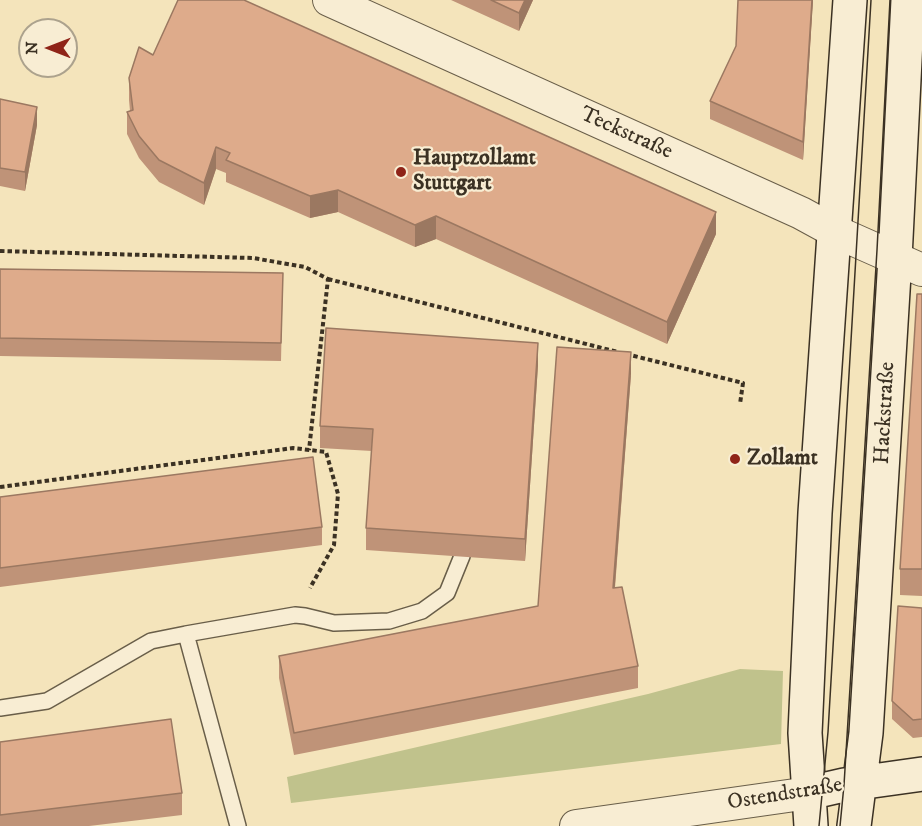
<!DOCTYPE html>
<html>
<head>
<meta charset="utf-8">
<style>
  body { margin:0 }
  #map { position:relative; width:922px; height:826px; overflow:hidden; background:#f4e4bb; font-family:"IM FELL DW Pica",serif }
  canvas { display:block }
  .north { position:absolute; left:18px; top:18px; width:60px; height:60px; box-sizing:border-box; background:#f8edd3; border:2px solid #aca28d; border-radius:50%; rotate:270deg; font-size:16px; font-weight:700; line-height:24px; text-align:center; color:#3b3123 }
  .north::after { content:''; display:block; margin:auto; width:21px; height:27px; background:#8f2418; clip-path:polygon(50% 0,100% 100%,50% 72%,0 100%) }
</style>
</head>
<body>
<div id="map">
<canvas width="922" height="826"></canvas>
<div class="north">N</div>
</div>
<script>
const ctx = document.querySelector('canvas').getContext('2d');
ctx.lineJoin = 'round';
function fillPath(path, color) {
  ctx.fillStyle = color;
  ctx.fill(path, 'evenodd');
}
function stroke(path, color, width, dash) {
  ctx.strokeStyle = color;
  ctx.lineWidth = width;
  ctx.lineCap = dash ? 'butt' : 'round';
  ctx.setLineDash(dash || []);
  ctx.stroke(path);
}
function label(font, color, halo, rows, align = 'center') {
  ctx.font = font + ' "IM FELL DW Pica",serif';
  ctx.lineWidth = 4.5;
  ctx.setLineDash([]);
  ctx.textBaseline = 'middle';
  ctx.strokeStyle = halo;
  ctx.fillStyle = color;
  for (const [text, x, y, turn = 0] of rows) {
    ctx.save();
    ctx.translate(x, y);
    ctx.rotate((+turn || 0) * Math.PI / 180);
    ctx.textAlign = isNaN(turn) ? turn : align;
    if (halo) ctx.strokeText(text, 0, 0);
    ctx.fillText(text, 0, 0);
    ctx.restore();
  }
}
fillPath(new Path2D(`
  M 740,669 L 783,671 L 781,744 L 291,803 L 287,777 L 648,694 Z`), '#c0c28c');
const lane = new Path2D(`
  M 186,634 L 295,615 L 305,616 L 334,623 L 389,621 L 422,611 L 447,593 L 462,556
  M 0,708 L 47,701 L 151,641 L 186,634 L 238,826`);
const street = new Path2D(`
  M 329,0 L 801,213 L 834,231 L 922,270
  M 576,826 L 809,793`);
const secondary = new Path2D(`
  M 809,793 L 844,785 L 922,774
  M 811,826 L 805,733 L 815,513 L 850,0
  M 854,826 L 866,733 L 895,258 L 908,0`);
stroke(lane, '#695e49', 18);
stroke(street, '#695e49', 34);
stroke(secondary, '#3b3123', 36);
stroke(new Path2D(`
  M 0,251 L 253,258 L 305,267 L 328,279 L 309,450
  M 328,279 L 618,352
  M 626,354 L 743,383 L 740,404
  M 0,487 L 293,448 L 326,452 L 338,494 L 334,545 L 310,588`), '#3b3123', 4, [4.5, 3]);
stroke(lane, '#f8edd3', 15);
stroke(street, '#f8edd3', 32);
stroke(secondary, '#f8edd3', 33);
stroke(new Path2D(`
  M 819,826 L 828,732 L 871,0
  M 840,826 L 844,785 L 877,250 L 890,0`), '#3b3123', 1.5);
fillPath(new Path2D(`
  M 451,0 L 533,0 L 519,31 Z
  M 813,0 L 803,160 L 710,119 L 710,101 Z
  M 153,55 L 716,234 L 667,344 L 436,239 L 415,247 L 338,212 L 310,218 L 226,182 L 226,173 L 216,169 L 204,205 L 159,182 L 139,158 L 127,134 L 127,112 L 130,111 L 129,100 L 129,78 Z
  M 0,99 L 37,125 L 25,191 L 0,186 Z
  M 0,269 L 283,273 L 281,361 L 0,356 Z
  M 922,294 L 922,596 L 900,595 L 900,569 Z
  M 538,365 L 525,561 L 366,550 L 366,528 L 372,451 L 320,448 L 320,426 Z
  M 631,374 L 615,588 L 638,666 L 638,688 L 294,755 L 279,678 L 279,656 L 538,606 Z
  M 0,497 L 322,527 L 322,545 L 0,587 Z
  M 922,608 L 922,737 L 913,738 L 892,719 L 892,701 Z
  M 0,742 L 182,793 L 182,815 L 89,826 L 0,826 Z`), '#bf9378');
fillPath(new Path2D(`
  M 525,0 L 533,0 L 519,31 L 519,13 Z
  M 812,0 L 813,0 L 803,160 L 803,142 Z
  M 37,107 L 37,125 L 25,191 L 25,172 Z
  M 216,147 L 216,169 L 204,205 L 204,183 Z
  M 338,190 L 338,212 L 310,218 L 310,196 Z
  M 716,212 L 716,234 L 667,344 L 667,322 Z
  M 436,216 L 436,239 L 415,247 L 415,225 Z
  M 538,343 L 538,365 L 525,561 L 525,539 Z
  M 631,352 L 631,374 L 613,610 L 613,588 Z`), '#9b7861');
const building = new Path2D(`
  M 178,0 L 244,0 L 716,212 L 667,322 L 436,216 L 415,225 L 338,190 L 310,196 L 226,160 L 230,153 L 216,147 L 204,183 L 159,160 L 139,136 L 127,112 L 133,110 L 129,78 L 139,47 L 153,55 Z
  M 491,0 L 525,0 L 519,13 Z
  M 738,0 L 812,0 L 803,142 L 710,101 L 736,46 Z
  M 0,99 L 37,107 L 25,172 L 0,168 Z
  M 0,269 L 283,273 L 281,343 L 0,338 Z
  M 917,294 L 922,294 L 922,569 L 900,569 Z
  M 326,328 L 538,343 L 525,539 L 366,528 L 373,429 L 320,426 Z
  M 557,347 L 631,352 L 613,588 L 622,587 L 638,666 L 294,733 L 279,656 L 538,606 Z
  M 313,457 L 322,527 L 0,568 L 0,497 Z
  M 898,606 L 922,608 L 922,719 L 913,720 L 892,701 Z
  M 171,719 L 182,793 L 0,815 L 0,742 Z`);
fillPath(building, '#deab8b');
stroke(building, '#9b7861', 1.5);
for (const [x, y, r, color] of [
  [401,172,6,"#8f2418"],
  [735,459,6,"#8f2418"]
]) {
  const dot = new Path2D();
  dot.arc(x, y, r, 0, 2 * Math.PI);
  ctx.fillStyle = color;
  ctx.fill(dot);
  stroke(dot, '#f8edd3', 2);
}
label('22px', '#3b3123', '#f8edd3', [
  ["Teckstraße",626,134,24],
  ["Hackstraße",886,413,-87],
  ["Ostendstraße",785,795,-9]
]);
label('bold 22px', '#3b3123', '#f8edd3', [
  ["Hauptzollamt",413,159],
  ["Stuttgart",413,184],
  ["Zollamt",747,459]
], 'left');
</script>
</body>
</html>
